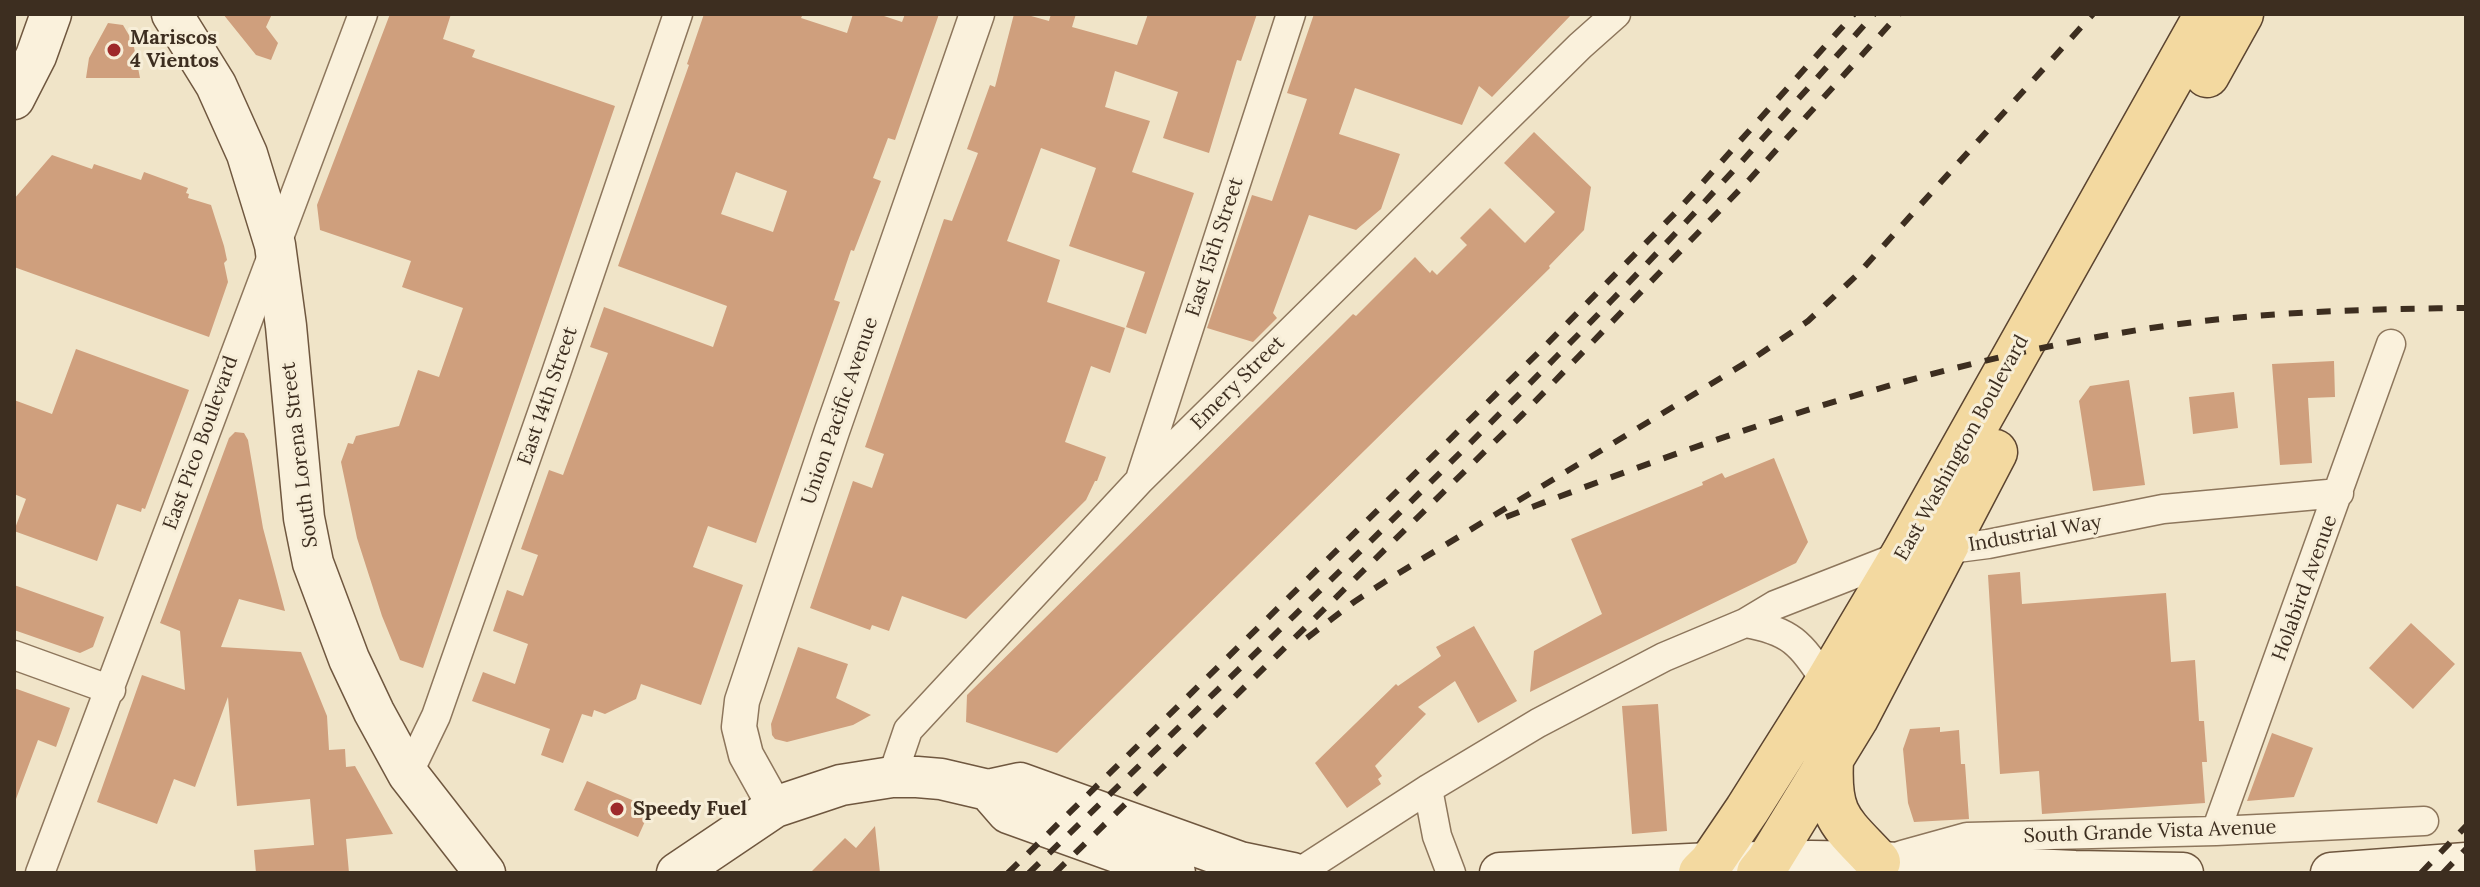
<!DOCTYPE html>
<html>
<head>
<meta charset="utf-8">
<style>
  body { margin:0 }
  #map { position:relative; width:2480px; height:887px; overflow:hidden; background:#f0e4c8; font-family:Lora,serif }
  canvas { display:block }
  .frame { position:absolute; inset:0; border:16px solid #3d2e20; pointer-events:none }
</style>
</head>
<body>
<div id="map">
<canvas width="2480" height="887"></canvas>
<div class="frame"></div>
</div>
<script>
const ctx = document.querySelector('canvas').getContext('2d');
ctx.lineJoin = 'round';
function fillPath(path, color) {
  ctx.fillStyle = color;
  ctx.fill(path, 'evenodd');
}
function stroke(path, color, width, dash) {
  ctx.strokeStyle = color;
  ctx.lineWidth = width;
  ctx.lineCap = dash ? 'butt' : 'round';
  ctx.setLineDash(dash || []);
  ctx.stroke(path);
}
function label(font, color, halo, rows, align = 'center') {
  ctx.font = font + ' Lora,serif';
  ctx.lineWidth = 6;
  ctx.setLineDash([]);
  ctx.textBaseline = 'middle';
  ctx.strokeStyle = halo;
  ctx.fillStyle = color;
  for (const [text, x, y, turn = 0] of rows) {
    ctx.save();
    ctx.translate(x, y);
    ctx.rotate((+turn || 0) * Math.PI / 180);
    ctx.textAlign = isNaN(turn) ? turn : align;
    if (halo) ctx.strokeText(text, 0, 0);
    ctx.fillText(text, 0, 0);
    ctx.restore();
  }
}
fillPath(new Path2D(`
  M 223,14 L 272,14 L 266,27 L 278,43 L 271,60 L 256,55 Z
  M 390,14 L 451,14 L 443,39 L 475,50 L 472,57 L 615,106 L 423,668 L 400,660 L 382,616 L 357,538 L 341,462 L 348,443 L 353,444 L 356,436 L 399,426 L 418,370 L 439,377 L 463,308 L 402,287 L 411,261 L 320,230 L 317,205 Z
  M 704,14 L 803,14 L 801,18 L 847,33 L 853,14 L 878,14 L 902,22 L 905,14 L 939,14 L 895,140 L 888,138 L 873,178 L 881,181 L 854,251 L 851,250 L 834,300 L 840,302 L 756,543 L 708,526 L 693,567 L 743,585 L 701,705 L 641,684 L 636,699 L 605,714 L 594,710 L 592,717 L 582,714 L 563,763 L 541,755 L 550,729 L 472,701 L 483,672 L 515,684 L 528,644 L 493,631 L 507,590 L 523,596 L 538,555 L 521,549 L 549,470 L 563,475 L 608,353 L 590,347 L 604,307 L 713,347 L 727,306 L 618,266 L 689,65 L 687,64 ZM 736,172 L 787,191 L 773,232 L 721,214 Z
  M 1014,14 L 1024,14 L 1049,21 L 1051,14 L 1076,14 L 1072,27 L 1137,45 L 1148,14 L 1257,14 L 1241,61 L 1237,60 L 1209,153 L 1163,138 L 1178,92 L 1115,71 L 1105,107 L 1150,121 L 1132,172 L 1194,193 L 1146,334 L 1126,327 L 1145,272 L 1069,246 L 1096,168 L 1041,148 L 1007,241 L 1060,260 L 1047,302 L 1125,328 L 1110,373 L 1091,366 L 1065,442 L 1106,457 L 1097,481 L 1095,481 L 1086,500 L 966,619 L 902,596 L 889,631 L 872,625 L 870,630 L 810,608 L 853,481 L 872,488 L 884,454 L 865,447 L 944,219 L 952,221 L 978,153 L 967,149 L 990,85 L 995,87 Z
  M 1314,14 L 1572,14 L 1492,97 L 1479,86 L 1462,125 L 1355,88 L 1339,134 L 1400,154 L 1381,209 L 1356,230 L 1309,215 L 1273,313 L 1277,318 L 1253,342 L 1207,328 L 1252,195 L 1272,201 L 1307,99 L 1287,93 Z
  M 108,23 L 123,25 L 133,42 L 140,78 L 86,78 L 89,58 Z
  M 1534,132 L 1591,187 L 1584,230 L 1549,266 L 1550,268 L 1057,753 L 966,722 L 967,695 L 1332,335 L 1353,314 L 1356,316 L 1415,257 L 1430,273 L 1432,270 L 1437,275 L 1467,245 L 1460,238 L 1490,208 L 1525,243 L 1555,212 L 1504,163 Z
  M 52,155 L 92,169 L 94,164 L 141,180 L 144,172 L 188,188 L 186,193 L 189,194 L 188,198 L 211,205 L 224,246 L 227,260 L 224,263 L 228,282 L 209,337 L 14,267 L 14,199 Z
  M 76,349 L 189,390 L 145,509 L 142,508 L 141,512 L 117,504 L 97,561 L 14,531 L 26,499 L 14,494 L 14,400 L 52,414 Z
  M 2334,361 L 2335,397 L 2308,398 L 2312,463 L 2280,465 L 2272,364 Z
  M 2129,380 L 2145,485 L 2093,491 L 2079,401 L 2090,386 Z
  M 2234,392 L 2238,428 L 2193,434 L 2189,397 Z
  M 235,432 L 244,433 L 248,440 L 263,528 L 285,611 L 239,599 L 221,647 L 301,652 L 327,716 L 329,750 L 345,749 L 346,767 L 355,766 L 393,834 L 346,839 L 349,873 L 256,873 L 254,850 L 314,845 L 310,799 L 237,806 L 228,697 L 195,787 L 174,779 L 157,824 L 97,802 L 142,675 L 185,690 L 180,631 L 160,623 L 229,438 Z
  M 1774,458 L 1808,542 L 1796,563 L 1530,692 L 1534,651 L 1602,614 L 1571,539 L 1703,485 L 1702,482 L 1722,473 L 1725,478 Z
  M 2020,572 L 2022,604 L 2166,593 L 2171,662 L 2195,660 L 2199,721 L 2204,721 L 2207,762 L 2202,762 L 2205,803 L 2042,814 L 2039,771 L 2000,774 L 1988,575 Z
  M 14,585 L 104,617 L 93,647 L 80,653 L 14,630 Z
  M 2411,623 L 2455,664 L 2413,709 L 2369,668 Z
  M 1474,626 L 1517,701 L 1478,723 L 1455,681 L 1418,707 L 1426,714 L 1375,766 L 1382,776 L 1378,779 L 1381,784 L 1347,808 L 1315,763 L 1396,684 L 1398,686 L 1441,656 L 1436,647 Z
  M 798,647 L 848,664 L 836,698 L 871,715 L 853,725 L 787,742 L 775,739 L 772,735 L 771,724 Z
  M 14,688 L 70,708 L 56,747 L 38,740 L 16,799 L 14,799 Z
  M 1658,704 L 1667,831 L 1632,834 L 1622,706 Z
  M 1940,727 L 1940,732 L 1959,730 L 1961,764 L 1965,764 L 1969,819 L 1914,822 L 1908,803 L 1903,749 L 1910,729 Z
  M 2272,733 L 2313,748 L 2294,797 L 2247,801 Z
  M 587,781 L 651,808 L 638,837 L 574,810 Z
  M 875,826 L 880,873 L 810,873 L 845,838 L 856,848 Z`), '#cf9f7d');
const minor = new Path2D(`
  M 1141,476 L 1291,14
  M 1745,623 C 1793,631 1801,645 1827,683
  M 14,655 L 111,690
  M 408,774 L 436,716 L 556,373 L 678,14
  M 892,777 L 908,730 L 1140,480 L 1580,46 L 1616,14
  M 1428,789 L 1437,836 L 1451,873
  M 2216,831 L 2391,344
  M 1902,855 L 1967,837 L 2216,831 L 2424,821
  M 40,873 L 363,14
  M 1298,873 L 1428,789 L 1538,723 L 1664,657 L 1745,623 L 1775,605 L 1903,555 L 1988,544 L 2163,509 L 2339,493`);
const tertiary = new Path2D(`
  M 775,807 L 746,755 L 739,727 L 742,701 L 832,431 L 977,14`);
const secondary = new Path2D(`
  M 172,14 L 216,85 L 247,154 L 275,245 L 286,326 L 304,518 L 313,563 L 349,659 L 374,712 L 408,774 L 485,873
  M 14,99 L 36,56 L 51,14
  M 988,790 L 1008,813 L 1175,873
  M 677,873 L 775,807 L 841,785 L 892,777 L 917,777 L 941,779 L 988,790 L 1020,783 L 1240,862 L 1293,873
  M 1500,873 L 1711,863 L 1811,861 L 1878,862 L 2075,871 L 2183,873
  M 2331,873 L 2466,863`);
const primary = new Path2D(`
  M 2207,75 L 2241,14
  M 1831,760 C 1828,818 1841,822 1878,862
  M 1701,873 L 1711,863 L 1747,810 L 1827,683 L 1903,555 L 2207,14
  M 1759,873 L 1768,862 L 1856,718 L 1995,452`);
stroke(minor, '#8d765c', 31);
stroke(tertiary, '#8d765c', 37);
stroke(secondary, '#6f573f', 43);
stroke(primary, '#5b4430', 47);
stroke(minor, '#faf1dc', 28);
stroke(tertiary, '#faf1dc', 34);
stroke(secondary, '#faf1dc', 40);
stroke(primary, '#f3d9a0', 44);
stroke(new Path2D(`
  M 1506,517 C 1716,436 1929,362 2151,328 C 2256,312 2361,309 2466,308
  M 1307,638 L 1354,602 L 1389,579 L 1757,356 L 1808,321 L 1857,275 L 2093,14
  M 1008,873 L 1546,345 L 1679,209 L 1854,14
  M 1029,873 C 1205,701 1384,531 1557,356 C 1667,246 1771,130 1874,14
  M 1055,873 L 1523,414 L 1750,179 L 1899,14
  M 2421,873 L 2466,826
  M 2443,873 L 2466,849`), '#3d2e20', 6, [14, 14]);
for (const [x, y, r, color] of [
  [114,50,8,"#9e2a2b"],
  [617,809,8,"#9e2a2b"]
]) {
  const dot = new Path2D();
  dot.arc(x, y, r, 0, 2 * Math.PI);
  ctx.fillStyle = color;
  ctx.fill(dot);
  stroke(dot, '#f7eed8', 3);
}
label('bold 20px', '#3d2e20', '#f7eed8', [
  ["Mariscos",130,38],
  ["4 Vientos",130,61],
  ["Speedy Fuel",633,809]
], 'left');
label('20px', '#3d2e20', '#f7eed8', [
  ["East 15th Street",1215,247,-72],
  ["Emery Street",1238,383,-45],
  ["East 14th Street",548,396,-71],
  ["Union Pacific Avenue",840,411,-71],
  ["East Pico Boulevard",201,443,-70],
  ["East Washington Boulevard",1962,448,-61],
  ["South Lorena Street",300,455,-97],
  ["Industrial Way",2035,534,-10],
  ["Holabird Avenue",2305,588,-70],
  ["South Grande Vista Avenue",2150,832,-2]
]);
</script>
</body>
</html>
